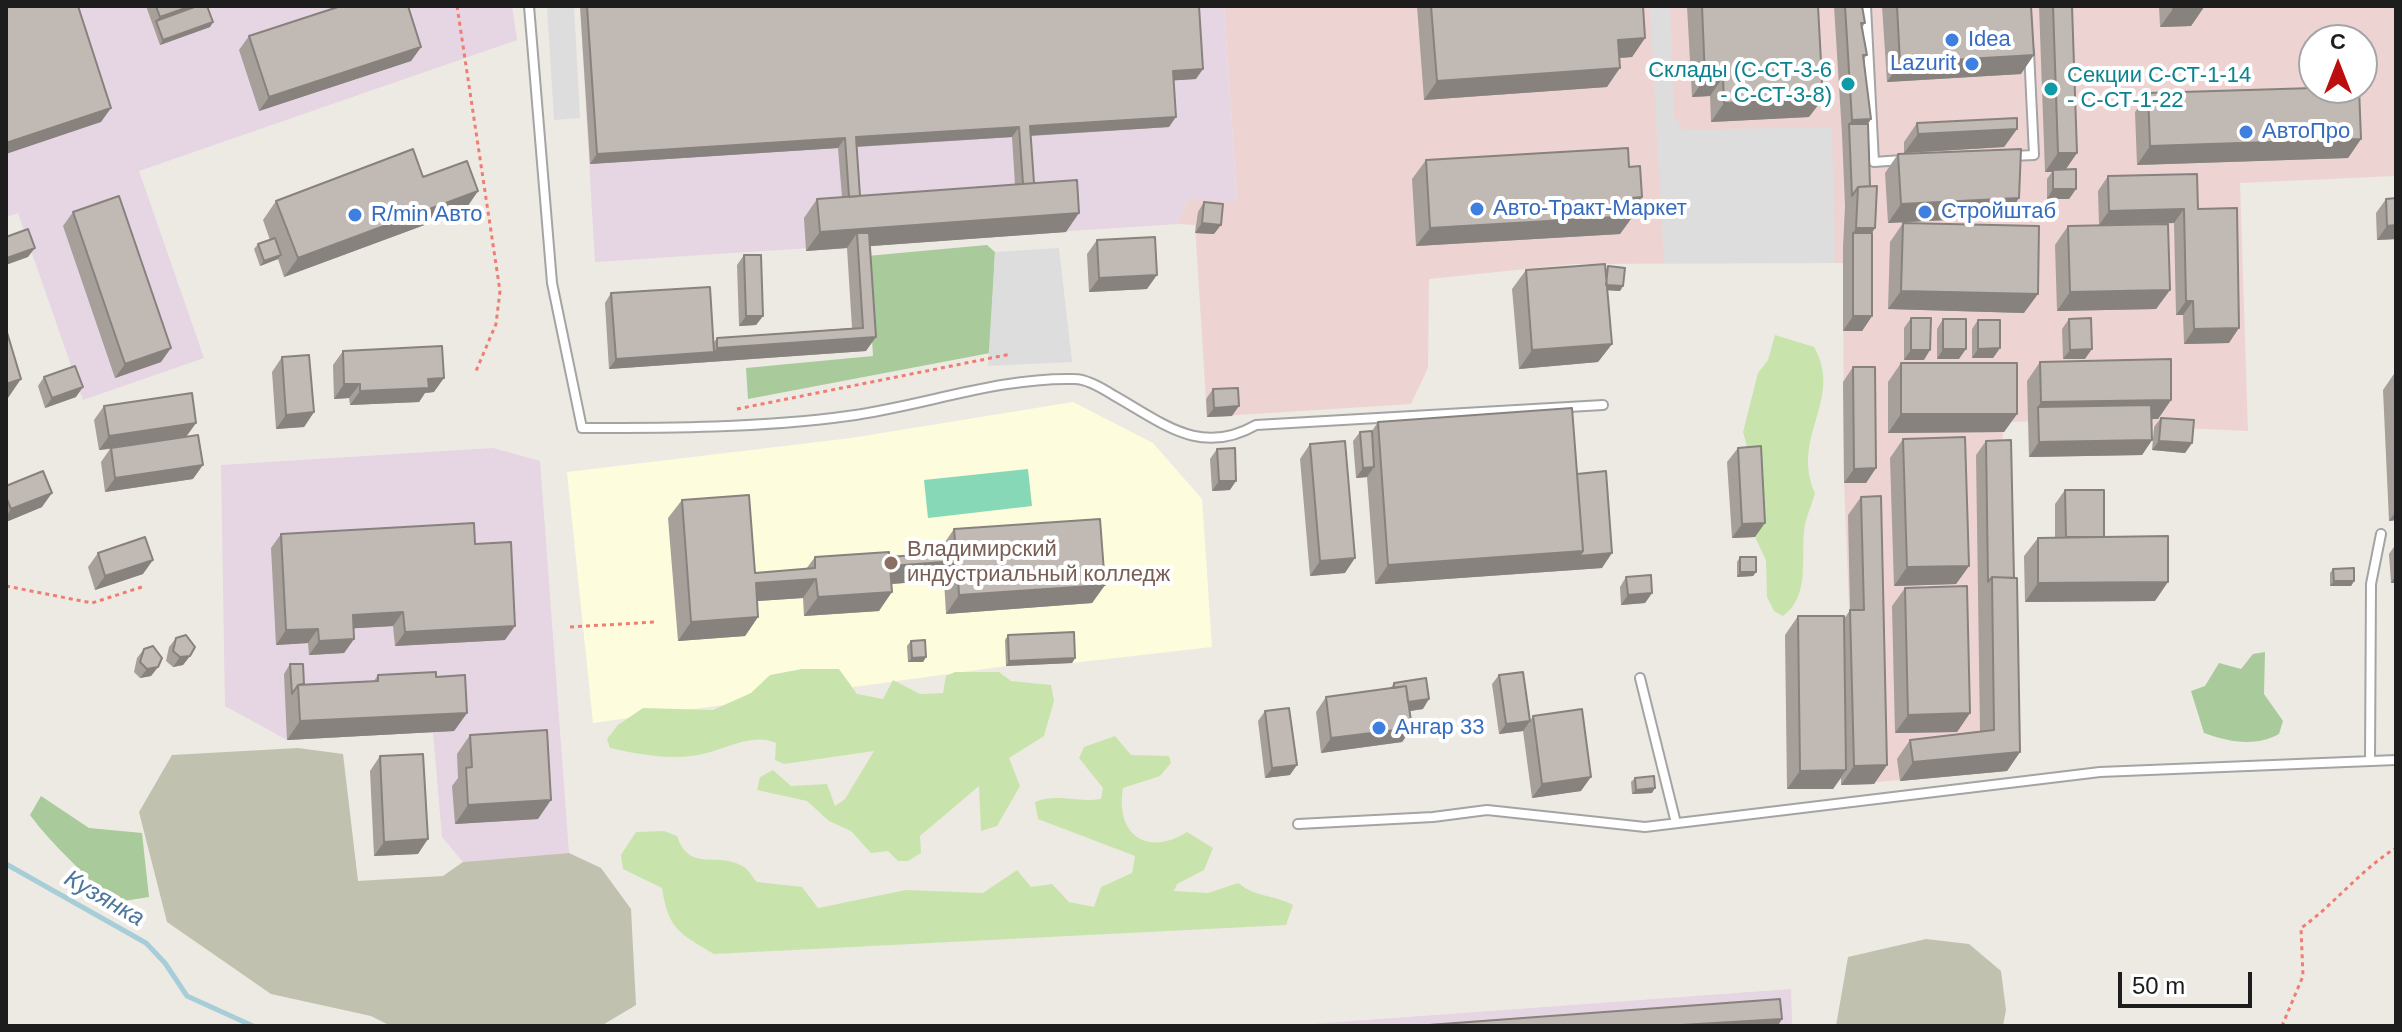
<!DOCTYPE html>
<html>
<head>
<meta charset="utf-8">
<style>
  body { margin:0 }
  #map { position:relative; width:2402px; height:1032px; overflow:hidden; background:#edeae3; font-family:Arial,sans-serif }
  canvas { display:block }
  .frame { position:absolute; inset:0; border:8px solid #1d1d1d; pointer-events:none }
  .north { position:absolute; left:2298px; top:24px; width:80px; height:80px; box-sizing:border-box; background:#fff; border:2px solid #a5a5a5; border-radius:50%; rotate:0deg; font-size:22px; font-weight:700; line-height:32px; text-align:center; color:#1d1d1d }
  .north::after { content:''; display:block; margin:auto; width:28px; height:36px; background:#bc0d0f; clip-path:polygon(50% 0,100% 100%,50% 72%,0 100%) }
  .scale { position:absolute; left:2118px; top:972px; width:134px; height:36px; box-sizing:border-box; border:4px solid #1d1d1d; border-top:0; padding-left:10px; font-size:24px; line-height:28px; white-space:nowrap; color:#1d1d1d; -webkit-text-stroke:6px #fff; paint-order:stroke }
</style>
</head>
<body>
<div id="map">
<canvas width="2402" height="1032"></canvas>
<div class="frame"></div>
<div class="north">С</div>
<div class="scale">50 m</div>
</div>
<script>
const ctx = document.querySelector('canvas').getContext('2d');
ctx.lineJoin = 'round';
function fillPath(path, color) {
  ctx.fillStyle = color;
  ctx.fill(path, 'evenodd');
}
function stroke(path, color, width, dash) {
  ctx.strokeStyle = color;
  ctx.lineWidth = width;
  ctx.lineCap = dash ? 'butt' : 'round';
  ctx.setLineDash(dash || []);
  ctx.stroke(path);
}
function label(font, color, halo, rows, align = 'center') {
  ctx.font = font + ' Arial,sans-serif';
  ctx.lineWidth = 8;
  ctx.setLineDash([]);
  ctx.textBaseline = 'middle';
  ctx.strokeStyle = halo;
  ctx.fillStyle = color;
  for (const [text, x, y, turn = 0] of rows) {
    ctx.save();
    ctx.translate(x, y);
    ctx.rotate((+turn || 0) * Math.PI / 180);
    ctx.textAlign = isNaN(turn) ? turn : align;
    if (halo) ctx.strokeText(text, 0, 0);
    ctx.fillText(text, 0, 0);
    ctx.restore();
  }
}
fillPath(new Path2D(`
  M 1224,6 L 2396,6 L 2396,176 L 2240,183 L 2248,431 L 2141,426 L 2141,419 L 2004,422 L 2001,454 L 2007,771 L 1841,785 L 1837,629 L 1850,628 L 1844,483 L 1843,263 L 1574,264 L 1429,279 L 1428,368 L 1411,404 L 1207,417 L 1195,225 L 1178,224 L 1187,200 L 1237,200 ZM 2314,40 L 2362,40 L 2362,88 L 2314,88 Z`), '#edd4d3');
fillPath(new Path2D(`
  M 6,6 L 512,6 L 517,40 L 139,171 L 204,358 L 83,400 L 18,213 L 6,217 Z
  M 580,6 L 1224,6 L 1237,201 L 1187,200 L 1178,224 L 595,262 Z
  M 493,448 L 540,461 L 569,853 L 463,862 L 442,837 L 433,732 L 287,740 L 225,706 L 221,465 Z
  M 1791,989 L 1792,1026 L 1285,1026 Z`), '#e6d5e3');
fillPath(new Path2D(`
  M 1073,402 L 1153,443 L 1202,499 L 1212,647 L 1072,663 L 1006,666 L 593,723 L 567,472 L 851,438 Z`), '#fdfcdd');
fillPath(new Path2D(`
  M 298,748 L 343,754 L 358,881 L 443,876 L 463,862 L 569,853 L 601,868 L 631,909 L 636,1005 L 601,1026 L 391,1026 L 371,1016 L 271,994 L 167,922 L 139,812 L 172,755 Z
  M 1926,939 L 1969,944 L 2001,971 L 2006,1010 L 2003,1026 L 1836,1026 L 1848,957 Z`), '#c1c1af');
fillPath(new Path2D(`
  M 1775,335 L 1814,347 C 1844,399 1790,437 1815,493 C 1812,505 1805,519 1804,531 C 1801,558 1810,597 1783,616 L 1774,611 L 1767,597 L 1766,560 L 1755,537 L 1751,461 L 1743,432 L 1758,373 L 1768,360 Z
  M 802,669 L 839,669 L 857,694 L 883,699 L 893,680 L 920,694 L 943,693 L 946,676 L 955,672 L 999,672 L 1011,681 L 1051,685 L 1054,701 L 1044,736 L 1009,758 L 1020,786 L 997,826 L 981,831 L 979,786 L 920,836 L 921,853 L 908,861 L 898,861 L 888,851 L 871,853 L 851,831 L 829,821 L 807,801 L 757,790 L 760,777 L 773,770 L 791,786 L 827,784 L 835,806 L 845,799 L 874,751 L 784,764 L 775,760 L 776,743 C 750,731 719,754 691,756 C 663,759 638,754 610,748 L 607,739 L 618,725 L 643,708 L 713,710 L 751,693 L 770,675 Z
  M 1115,736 L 1131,755 L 1169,756 L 1171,763 L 1160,776 L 1123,788 C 1115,835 1147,857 1187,832 L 1213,848 L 1204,870 L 1177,884 L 1174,891 L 1208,893 L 1238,883 C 1257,898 1272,894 1293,905 L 1286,925 L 714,954 C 680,934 668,929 662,888 L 623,869 L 621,855 L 636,832 L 664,831 L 677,836 C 690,874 717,850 744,867 C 749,870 753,878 757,882 L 802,887 L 818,908 L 906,890 L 983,893 L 1017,870 L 1031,887 L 1052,884 L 1069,902 L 1094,907 L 1101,887 L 1132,873 L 1135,856 L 1038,819 L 1035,802 C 1057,793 1077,803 1101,799 L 1103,788 L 1079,758 L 1084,747 Z`), '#c8e4ac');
fillPath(new Path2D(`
  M 987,245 L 995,252 L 990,353 L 748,399 L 746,368 L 873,356 L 867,256 Z
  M 2265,652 L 2264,694 L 2283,721 L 2279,734 C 2256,747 2228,742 2204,733 L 2191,691 L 2205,686 L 2219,663 L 2241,669 L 2253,654 Z
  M 41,796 L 89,828 L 142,833 L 149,897 L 111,903 C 85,872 54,848 30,815 Z`), '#a9ca9a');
fillPath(new Path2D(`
  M 1028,469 L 1032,506 L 928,518 L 924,480 Z`), '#86d8b7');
fillPath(new Path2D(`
  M 547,6 L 574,6 L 580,118 L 554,120 Z
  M 1650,6 L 1670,6 L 1674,116 L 1683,130 L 1832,127 L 1835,263 L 1664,263 Z
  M 1059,248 L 1072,362 L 988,366 L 995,252 Z`), '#ddd');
stroke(new Path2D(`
  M 6,864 L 146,943 L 165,963 L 187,996 L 253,1026`), '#a6cdd8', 5);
const service = new Path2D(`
  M 529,6 L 552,283 L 582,428 C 670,428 760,428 848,416 C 923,406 998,377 1075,379 C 1087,379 1102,388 1113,395 C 1163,423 1200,457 1256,425 L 1603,405
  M 1866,6 L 1874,162 L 1902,160
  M 2012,156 L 2034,155 L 2029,51
  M 1640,678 L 1676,823
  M 2370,760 L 2371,584 L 2381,534
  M 1298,824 L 1433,817 L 1487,810 L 1645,827 L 2100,772 L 2396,760`);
stroke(service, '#a4a4a4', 12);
stroke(new Path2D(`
  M 457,6 L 500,291 L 496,324 L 476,371
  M 737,409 L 1011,354
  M 6,586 L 92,603 L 145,586
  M 570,627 L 655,622
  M 2282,1026 L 2303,976 L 2301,928 C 2335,904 2360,870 2396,848`), '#f07d71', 3, [4, 4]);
stroke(service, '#fff', 8);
fillPath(new Path2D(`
  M 146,6 L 213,6 L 208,8 L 213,22 L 210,27 L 160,45 Z
  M 580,6 L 1199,6 L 1196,79 L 1173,80 L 1169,127 L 1031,136 L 1034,183 L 1066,232 L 870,246 L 866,351 L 609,369 L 605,303 L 611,293 L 714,342 L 717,338 L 852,328 L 847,248 L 806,251 L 804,218 L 817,199 L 842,197 L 838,148 L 590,164 ZM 1012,137 L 1015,185 L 860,196 L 857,147 Z
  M 1417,6 L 1643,6 L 1645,38 L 1632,57 L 1619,58 L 1607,87 L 1424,100 Z
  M 1687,6 L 1818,6 L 1809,117 L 1711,122 L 1710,96 L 1692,97 Z
  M 1834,6 L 1862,6 L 1865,23 L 1862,28 L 1867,55 L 1863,60 L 1871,119 L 1868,124 L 1870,186 L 1875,228 L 1872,233 L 1872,316 L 1862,331 L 1843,331 L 1843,247 L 1845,206 L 1842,134 Z
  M 1882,6 L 2031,6 L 2021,74 L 1887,82 Z
  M 2039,6 L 2072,6 L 2077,153 L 2065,169 L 2076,189 L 2069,199 L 2047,199 L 2047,179 L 2052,172 L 2045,172 Z
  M 2159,6 L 2204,6 L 2204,7 L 2191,26 L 2160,27 Z
  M 249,36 L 421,47 L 411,61 L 259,111 L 239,50 Z
  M 2148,93 L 2361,139 L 2348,158 L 2137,165 L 2135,112 Z
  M 1917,123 L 2017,129 L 2004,147 L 1904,153 L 1904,142 Z
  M 1898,154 L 2019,198 L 2006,217 L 1888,223 L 1885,173 Z
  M 1426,160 L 1629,167 L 1633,216 L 1620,234 L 1416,246 L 1412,179 Z
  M 2108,176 L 2198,209 L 2229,343 L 2184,344 L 2183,315 L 2176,315 L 2174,223 L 2099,225 L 2098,191 Z
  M 423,177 L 478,191 L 465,210 L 284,277 L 278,259 L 260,266 L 254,249 L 258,244 L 270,240 L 263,220 L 276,201 Z
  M 2386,199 L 2396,239 L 2377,240 L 2376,213 Z
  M 1204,202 L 1214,234 L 1195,233 L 1198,212 Z
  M 73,212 L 161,362 L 115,378 L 63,226 Z
  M 1903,223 L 2024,313 L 1888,309 L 1890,242 Z
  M 2068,226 L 2170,290 L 2156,309 L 2057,311 L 2055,245 Z
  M 1097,240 L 1147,289 L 1089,292 L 1087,254 Z
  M 744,255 L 763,316 L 756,325 L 739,326 L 737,265 Z
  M 1608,266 L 1623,286 L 1620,291 L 1607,290 L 1612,344 L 1598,362 L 1519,369 L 1512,289 L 1526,270 L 1606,270 Z
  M 1911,318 L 1924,360 L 1904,360 L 1904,328 Z
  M 1943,319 L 1959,359 L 1937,359 L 1937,329 Z
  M 2069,319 L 2085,359 L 2063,359 L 2062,329 Z
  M 1978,320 L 2000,348 L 1993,358 L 1972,358 L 1972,329 Z
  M 343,351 L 434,392 L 425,393 L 419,402 L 350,405 L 349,398 L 334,399 L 333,365 Z
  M 282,357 L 314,412 L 304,427 L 276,429 L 272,372 Z
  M 2040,362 L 2171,400 L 2158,419 L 2152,419 L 2152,440 L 2142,455 L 2029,457 L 2027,381 Z
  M 1901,363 L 2017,414 L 2004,432 L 1888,433 L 1888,382 Z
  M 1853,367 L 1876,468 L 1866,483 L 1844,483 L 1843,382 Z
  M 2396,371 L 2396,520 L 2389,521 L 2383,390 Z
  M 44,377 L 76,397 L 45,408 L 38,386 Z
  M 1213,389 L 1232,416 L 1207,417 L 1206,399 Z
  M 104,406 L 196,423 L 186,436 L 193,479 L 105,492 L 101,462 L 110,449 L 99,450 L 94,420 Z
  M 2161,418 L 2192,443 L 2185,453 L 2152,450 L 2154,427 Z
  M 1378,422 L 1577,474 L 1602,568 L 1375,584 L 1367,477 L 1356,478 L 1353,441 L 1360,432 L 1372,431 Z
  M 1903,439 L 1969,566 L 1956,584 L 1894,586 L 1890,458 Z
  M 1986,441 L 2014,578 L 2020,752 L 2007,771 L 1900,781 L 1897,759 L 1910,740 L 1980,731 L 1976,455 Z
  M 1310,444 L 1345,573 L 1310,576 L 1300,459 Z
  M 1738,448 L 1755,537 L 1732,538 L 1727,462 Z
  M 1217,449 L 1230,490 L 1212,491 L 1210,459 Z
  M 6,486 L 42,507 L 6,522 Z
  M 2065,490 L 2104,537 L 2155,601 L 2025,602 L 2024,556 L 2038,538 L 2055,538 L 2055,504 Z
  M 1861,497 L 1887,765 L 1874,784 L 1841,785 L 1841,778 L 1833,789 L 1787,789 L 1785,635 L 1798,616 L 1844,619 L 1850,610 L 1848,515 Z
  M 682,500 L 755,573 L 806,569 L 815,557 L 889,557 L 942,553 L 941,548 L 954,529 L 1105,585 L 1092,603 L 946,614 L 944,580 L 891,584 L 879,611 L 804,616 L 803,598 L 757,601 L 758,617 L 745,636 L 678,641 L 668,518 Z
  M 281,534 L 475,544 L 505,640 L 395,646 L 393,626 L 354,628 L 354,639 L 344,653 L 309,655 L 308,643 L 276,645 L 271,548 Z
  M 2396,544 L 2396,583 L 2391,583 L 2389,554 Z
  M 98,553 L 143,574 L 95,590 L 88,567 Z
  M 1740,557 L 1756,572 L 1753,576 L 1737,577 L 1737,562 Z
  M 2333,569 L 2354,581 L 2351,586 L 2330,586 L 2330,573 Z
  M 1626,577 L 1652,593 L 1645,603 L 1621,605 L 1620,587 Z
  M 1905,588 L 1970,713 L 1957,732 L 1895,733 L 1892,606 Z
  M 1008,635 L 1075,658 L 1072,663 L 1006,666 L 1005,640 Z
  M 176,638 L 190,656 L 183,665 L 173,667 L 166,661 L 169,647 Z
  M 911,641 L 926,657 L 923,662 L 908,662 L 907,646 Z
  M 144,649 L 158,667 L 151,676 L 140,678 L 134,672 L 137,658 Z
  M 290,664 L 304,684 L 374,681 L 378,675 L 436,677 L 467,713 L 454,731 L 287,740 L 284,674 Z
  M 1499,675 L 1530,721 L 1533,716 L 1581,791 L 1532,798 L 1523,731 L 1499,734 L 1492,684 Z
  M 1394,683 L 1423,709 L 1409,711 L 1412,728 L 1402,742 L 1321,753 L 1316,712 L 1326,697 L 1390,689 Z
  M 1265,711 L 1290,775 L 1265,778 L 1258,721 Z
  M 470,735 L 538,819 L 455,824 L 452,786 L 458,778 L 457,754 Z
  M 380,756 L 418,854 L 374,856 L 370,771 Z
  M 1635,778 L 1652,793 L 1632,794 L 1631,782 Z`), '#a69f9a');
fillPath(new Path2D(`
  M 191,6 L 213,6 L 158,25 L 156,21 L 160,17 Z
  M 2204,7 L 2191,26 L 2160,27 L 2173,9 Z
  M 213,22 L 210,27 L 160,45 L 163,40 Z
  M 1645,38 L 1632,57 L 1605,59 L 1618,40 Z
  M 421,47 L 411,61 L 259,111 L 269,97 Z
  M 2034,55 L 2021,74 L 1887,82 L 1900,63 Z
  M 1620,68 L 1607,87 L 1424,100 L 1437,81 Z
  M 1203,69 L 1196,79 L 1166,81 L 1173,71 Z
  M 1723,77 L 1710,96 L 1692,97 L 1705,78 Z
  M 1823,99 L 1809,117 L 1711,122 L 1724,103 Z
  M 111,108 L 101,122 L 6,154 L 6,143 Z
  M 1176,117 L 1169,127 L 1023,136 L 1030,126 Z
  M 1871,119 L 1861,133 L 1849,124 L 1852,120 Z
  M 1019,127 L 1012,137 L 849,147 L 856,137 Z
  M 2017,129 L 2004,147 L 1904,153 L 1918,134 Z
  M 845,138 L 838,148 L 590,164 L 597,154 Z
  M 2361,139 L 2348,158 L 2137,165 L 2150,146 Z
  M 2058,153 L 2077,153 L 2064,172 L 2053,170 L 2052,172 L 2045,172 Z
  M 2053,189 L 2076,189 L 2069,199 L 2047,199 Z
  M 478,191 L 465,210 L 284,277 L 298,258 Z
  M 1642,197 L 1629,216 L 1633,216 L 1620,234 L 1416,246 L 1430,228 Z
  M 2019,198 L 2006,217 L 1888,223 L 1901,204 Z
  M 2184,209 L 2174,223 L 2099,225 L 2109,211 Z
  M 1079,213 L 1066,232 L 858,247 L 857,233 L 847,248 L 806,251 L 820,232 Z
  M 1202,223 L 1221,225 L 1214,234 L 1195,233 Z
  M 2396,225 L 2396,239 L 2377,240 L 2387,226 Z
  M 1856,228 L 1875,228 L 1862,247 L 1853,233 Z
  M 35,248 L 28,257 L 6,265 L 6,260 L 7,258 Z
  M 281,255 L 278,259 L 260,266 L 264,261 Z
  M 1157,275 L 1147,289 L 1089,292 L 1099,278 Z
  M 1606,285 L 1623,286 L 1620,291 L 1603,290 Z
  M 2170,290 L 2156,309 L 2057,311 L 2070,292 Z
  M 1901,291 L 2038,294 L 2024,313 L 1888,309 Z
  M 2186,301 L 2193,301 L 2183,315 L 2176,315 Z
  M 746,316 L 763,316 L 756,325 L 739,326 Z
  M 1853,316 L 1872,316 L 1862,331 L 1843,331 Z
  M 2239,328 L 2229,343 L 2184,344 L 2194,329 Z
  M 876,337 L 866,351 L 609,369 L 616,359 L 714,352 L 717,348 Z
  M 1612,344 L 1598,362 L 1519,369 L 1532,350 Z
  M 171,348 L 161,362 L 115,378 L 125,364 Z
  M 2000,348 L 1993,358 L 1972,358 L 1978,349 Z
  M 1943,349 L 1966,349 L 1959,359 L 1937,359 Z
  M 2092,349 L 2085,359 L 2063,359 L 2070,350 Z
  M 1911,350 L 1930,350 L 1924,360 L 1904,360 Z
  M 444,378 L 434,392 L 425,393 L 419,402 L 350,405 L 360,391 L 428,379 Z
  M 21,379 L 8,398 L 6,399 L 6,384 Z
  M 344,384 L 360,384 L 349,398 L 334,399 Z
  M 83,387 L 76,397 L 45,408 L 52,398 Z
  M 2171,400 L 2158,419 L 2038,421 L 2038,407 L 2041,402 Z
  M 1239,406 L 1232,416 L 1207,417 L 1214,408 Z
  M 314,412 L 304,427 L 276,429 L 286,415 Z
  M 1901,414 L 2017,414 L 2004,432 L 1888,433 Z
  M 196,423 L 186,437 L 99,450 L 109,436 Z
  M 2152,440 L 2142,455 L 2029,457 L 2039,442 Z
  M 2159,441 L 2192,443 L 2185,453 L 2152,450 Z
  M 203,465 L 193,479 L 105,492 L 115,478 Z
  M 1374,467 L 1367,477 L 1356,478 L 1363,468 Z
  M 1876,468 L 1866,483 L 1844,483 L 1854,469 Z
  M 1219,481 L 1236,481 L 1230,490 L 1212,491 Z
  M 52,493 L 42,507 L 6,522 L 6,517 L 11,509 Z
  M 2396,511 L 2396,520 L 2389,521 Z
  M 1765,523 L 1755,537 L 1732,538 L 1742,524 Z
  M 1583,551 L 1612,553 L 1602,568 L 1375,584 L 1388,565 Z
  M 1355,558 L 1345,573 L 1310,576 L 1320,561 Z
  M 153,560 L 143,574 L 95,590 L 105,576 Z
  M 957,561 L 944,580 L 877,585 L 890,566 Z
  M 1969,566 L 1956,584 L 1894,586 L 1907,567 Z
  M 1740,572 L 1756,572 L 1753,576 L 1737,577 Z
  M 2396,575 L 2396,583 L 2391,583 Z
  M 816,579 L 803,598 L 743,602 L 756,583 Z
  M 2334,581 L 2354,581 L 2351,586 L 2330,586 Z
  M 2168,582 L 2155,601 L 2025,602 L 2038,583 Z
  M 1105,585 L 1092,603 L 946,614 L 959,595 Z
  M 892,592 L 879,611 L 804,616 L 818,597 Z
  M 1652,593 L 1645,603 L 1621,605 L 1628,595 Z
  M 403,612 L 393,626 L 343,629 L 353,615 Z
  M 758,617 L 745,636 L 678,641 L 691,622 Z
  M 515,626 L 505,640 L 395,646 L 405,632 Z
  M 318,629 L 308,643 L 276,645 L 286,630 Z
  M 354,639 L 344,653 L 309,655 L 319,641 Z
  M 190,656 L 183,665 L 173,667 L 180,657 Z
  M 926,657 L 923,662 L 908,662 L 912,658 Z
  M 1075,658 L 1072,663 L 1006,666 L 1009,661 Z
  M 158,667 L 151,676 L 140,678 L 147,669 Z
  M 1429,699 L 1423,709 L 1398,713 L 1404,703 Z
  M 467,713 L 454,731 L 287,740 L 300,721 Z
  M 1970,713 L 1957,732 L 1895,733 L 1908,715 Z
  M 1530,721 L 1523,731 L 1499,734 L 1506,724 Z
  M 1412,728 L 1402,742 L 1321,753 L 1331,738 Z
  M 2020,752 L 2007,771 L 1900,781 L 1913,762 Z
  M 1297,765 L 1290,775 L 1265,778 L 1272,768 Z
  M 1887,765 L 1874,784 L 1841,785 L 1854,766 Z
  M 1846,770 L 1833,789 L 1787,789 L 1800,771 Z
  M 1591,777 L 1581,791 L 1532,798 L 1542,784 Z
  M 1655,788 L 1652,793 L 1632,794 L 1636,790 Z
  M 551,800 L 538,819 L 455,824 L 468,805 Z
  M 428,839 L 418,854 L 374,856 L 384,842 Z
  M 1782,1019 L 1779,1024 L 1741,1026 L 1665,1026 Z`), '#87827d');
const building = new Path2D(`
  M 6,6 L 78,6 L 111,108 L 6,143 Z
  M 156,6 L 191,6 L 160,17 Z
  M 197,6 L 207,6 L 213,22 L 163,40 L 156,21 Z
  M 341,6 L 408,6 L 421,47 L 269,97 L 249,36 Z
  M 587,6 L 1199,6 L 1203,69 L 1173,71 L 1176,117 L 1030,126 L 1034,183 L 1023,184 L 1019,127 L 856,137 L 860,196 L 849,197 L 845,138 L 597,154 Z
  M 1431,6 L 1643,6 L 1645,38 L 1618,40 L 1620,68 L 1437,81 Z
  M 1702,6 L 1818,6 L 1823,99 L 1724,103 L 1723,77 L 1705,78 Z
  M 1845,6 L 1862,6 L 1865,23 L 1861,23 L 1867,55 L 1863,55 L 1871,119 L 1852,120 Z
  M 1897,6 L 2031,6 L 2034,55 L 1900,63 Z
  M 2053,6 L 2072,6 L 2077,153 L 2058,153 Z
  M 2173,6 L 2204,6 L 2204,7 L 2173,9 Z
  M 2314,88 L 2359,88 L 2361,139 L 2150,146 L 2148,93 Z
  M 2017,118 L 2017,129 L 1918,134 L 1917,123 Z
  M 1849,124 L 1868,124 L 1870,186 L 1858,187 L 1852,196 Z
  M 1628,148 L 1629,167 L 1640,166 L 1642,197 L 1632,198 L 1633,216 L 1430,228 L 1426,160 Z
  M 413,149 L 423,177 L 467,161 L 478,191 L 298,258 L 276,201 Z
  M 2021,149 L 2019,198 L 1901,204 L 1898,154 Z
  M 2076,169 L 2076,189 L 2053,189 L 2053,170 Z
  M 2197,174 L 2198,209 L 2237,208 L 2239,328 L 2194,329 L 2193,301 L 2186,301 L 2184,209 L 2109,211 L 2108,176 Z
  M 1077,180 L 1079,213 L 820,232 L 817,199 Z
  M 1877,186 L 1875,228 L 1856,228 L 1858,187 Z
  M 119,196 L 171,348 L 125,364 L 73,212 Z
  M 2396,198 L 2396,225 L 2387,226 L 2386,199 Z
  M 1204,202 L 1223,204 L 1221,225 L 1202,223 Z
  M 1903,223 L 2039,226 L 2038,294 L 1901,291 Z
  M 2168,224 L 2170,290 L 2070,292 L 2068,226 Z
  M 28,229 L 35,248 L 7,258 L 6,254 L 6,237 Z
  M 857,233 L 869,233 L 876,337 L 717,348 L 717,338 L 863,328 Z
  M 1853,233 L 1872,233 L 1872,316 L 1853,316 Z
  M 1155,237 L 1157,275 L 1099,278 L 1097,240 Z
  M 275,238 L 281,255 L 264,261 L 258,244 Z
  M 744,255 L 761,255 L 763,316 L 746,316 Z
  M 1605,264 L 1612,344 L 1532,350 L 1526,270 Z
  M 1608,266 L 1625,268 L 1623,286 L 1606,285 Z
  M 710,287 L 714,352 L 616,359 L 611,293 Z
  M 1911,318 L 1931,318 L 1930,350 L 1911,350 Z
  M 2091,318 L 2092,349 L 2070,350 L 2069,319 Z
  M 1943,319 L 1966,319 L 1966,349 L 1943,349 Z
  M 1978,320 L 2000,320 L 2000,348 L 1978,349 Z
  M 6,329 L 21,379 L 6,384 Z
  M 442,346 L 444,378 L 428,379 L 429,388 L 360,391 L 360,384 L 344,384 L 343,351 Z
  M 309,355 L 314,412 L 286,415 L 282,357 Z
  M 2171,359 L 2171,400 L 2041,402 L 2040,362 Z
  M 1901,363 L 2017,363 L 2017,414 L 1901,414 Z
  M 75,366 L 83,387 L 52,398 L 44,377 Z
  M 1853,367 L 1875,367 L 1876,468 L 1854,469 Z
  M 1238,388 L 1239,406 L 1214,408 L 1213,389 Z
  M 192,393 L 196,423 L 109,436 L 104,406 Z
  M 2151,405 L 2152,440 L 2039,442 L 2038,407 Z
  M 1572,408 L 1583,551 L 1388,565 L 1378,422 Z
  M 2161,418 L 2194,420 L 2192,443 L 2159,441 Z
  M 1372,431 L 1374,467 L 1363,468 L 1360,432 Z
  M 198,435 L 203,465 L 115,478 L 111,448 Z
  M 1965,437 L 1969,566 L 1907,567 L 1903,439 Z
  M 2011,440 L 2014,578 L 1992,577 L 1988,582 L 1986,441 Z
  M 1345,441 L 1355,558 L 1320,561 L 1310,444 Z
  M 1761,446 L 1765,523 L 1742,524 L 1738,448 Z
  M 1235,448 L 1236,481 L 1219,481 L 1217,449 Z
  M 43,471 L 52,493 L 11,509 L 6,497 L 6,486 Z
  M 1606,471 L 1612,553 L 1579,556 L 1583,551 L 1577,474 Z
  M 2065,490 L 2104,490 L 2104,537 L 2066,537 Z
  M 749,495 L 755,573 L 815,568 L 815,557 L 889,552 L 889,557 L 956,552 L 954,529 L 1100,519 L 1105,585 L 959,595 L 957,561 L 890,566 L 892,592 L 818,597 L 816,579 L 756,583 L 758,617 L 691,622 L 682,500 Z
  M 1881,496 L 1887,765 L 1854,766 L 1850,610 L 1864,610 L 1861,497 Z
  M 474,523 L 475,544 L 511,542 L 515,626 L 405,632 L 403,612 L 353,615 L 354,639 L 319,641 L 318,629 L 286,630 L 281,534 Z
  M 2168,536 L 2168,582 L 2038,583 L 2038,538 Z
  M 145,537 L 153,560 L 105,576 L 98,553 Z
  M 1740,557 L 1756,557 L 1756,572 L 1740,572 Z
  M 2354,568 L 2354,581 L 2334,581 L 2333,569 Z
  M 1651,575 L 1652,593 L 1628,595 L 1626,577 Z
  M 1992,577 L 2017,578 L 2020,752 L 1913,762 L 1910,740 L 1994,730 Z
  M 1967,586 L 1970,713 L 1908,715 L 1905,588 Z
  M 1798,616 L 1844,616 L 1846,770 L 1800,771 Z
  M 1074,632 L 1075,658 L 1009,661 L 1008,635 Z
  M 186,635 L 195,647 L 190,656 L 180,657 L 173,651 L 176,638 Z
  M 925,640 L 926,657 L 912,658 L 911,641 Z
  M 153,646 L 162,658 L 158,667 L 147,669 L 140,662 L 144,649 Z
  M 290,664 L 303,664 L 304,684 L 298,685 L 292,694 Z
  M 436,672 L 436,677 L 465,675 L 467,713 L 300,721 L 298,685 L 378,681 L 378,675 Z
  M 1523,672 L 1530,721 L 1506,724 L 1499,675 Z
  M 1426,678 L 1429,699 L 1408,702 L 1406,686 L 1394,688 L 1394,683 Z
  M 1406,686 L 1412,728 L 1331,738 L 1326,697 Z
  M 1289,708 L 1297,765 L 1272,768 L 1265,711 Z
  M 1582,709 L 1591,777 L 1542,784 L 1533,716 Z
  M 547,730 L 551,800 L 468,805 L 466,768 L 472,767 L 470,735 Z
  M 423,754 L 428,839 L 384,842 L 380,756 Z
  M 1654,776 L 1655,788 L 1636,790 L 1635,778 Z
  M 1780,999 L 1782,1019 L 1665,1026 L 1415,1026 Z`);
fillPath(building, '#c1b9b3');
stroke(building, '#87827d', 2);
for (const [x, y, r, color] of [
  [1952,40,8,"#3f7fe0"],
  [1972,64,8,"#3f7fe0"],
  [1848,84,8,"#0f9aa8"],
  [2051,89,8,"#0f9aa8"],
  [2246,132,8,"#3f7fe0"],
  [1477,209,8,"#3f7fe0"],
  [1925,212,8,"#3f7fe0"],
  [355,215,8,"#3f7fe0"],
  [891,563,8,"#8d6e63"],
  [1379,728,8,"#3f7fe0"]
]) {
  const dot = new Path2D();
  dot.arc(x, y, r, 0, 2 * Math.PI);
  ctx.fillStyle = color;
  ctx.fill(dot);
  stroke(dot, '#fff', 3);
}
label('22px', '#366cbe', '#fff', [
  ["Idea",1968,40],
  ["Lazurit",1956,64,"right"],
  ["АвтоПро",2262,132],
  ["Авто-Тракт-Маркет",1493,209],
  ["Стройштаб",1941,212],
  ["R/min Авто",371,215],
  ["Ангар 33",1395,728]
], 'left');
label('22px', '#0d838f', '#fff', [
  ["Склады (С-СТ-3-6",1832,71],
  ["- С-СТ-3-8)",1832,96],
  ["Секции С-СТ-1-14",2067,76,"left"],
  ["- С-СТ-1-22",2067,101,"left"]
], 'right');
label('22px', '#785e54', '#fff', [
  ["Владимирский",907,550],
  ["индустриальный колледж",907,575]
], 'left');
label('italic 24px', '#4d769e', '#fff', [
  ["Кузянка",104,899,30]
]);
</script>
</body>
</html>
